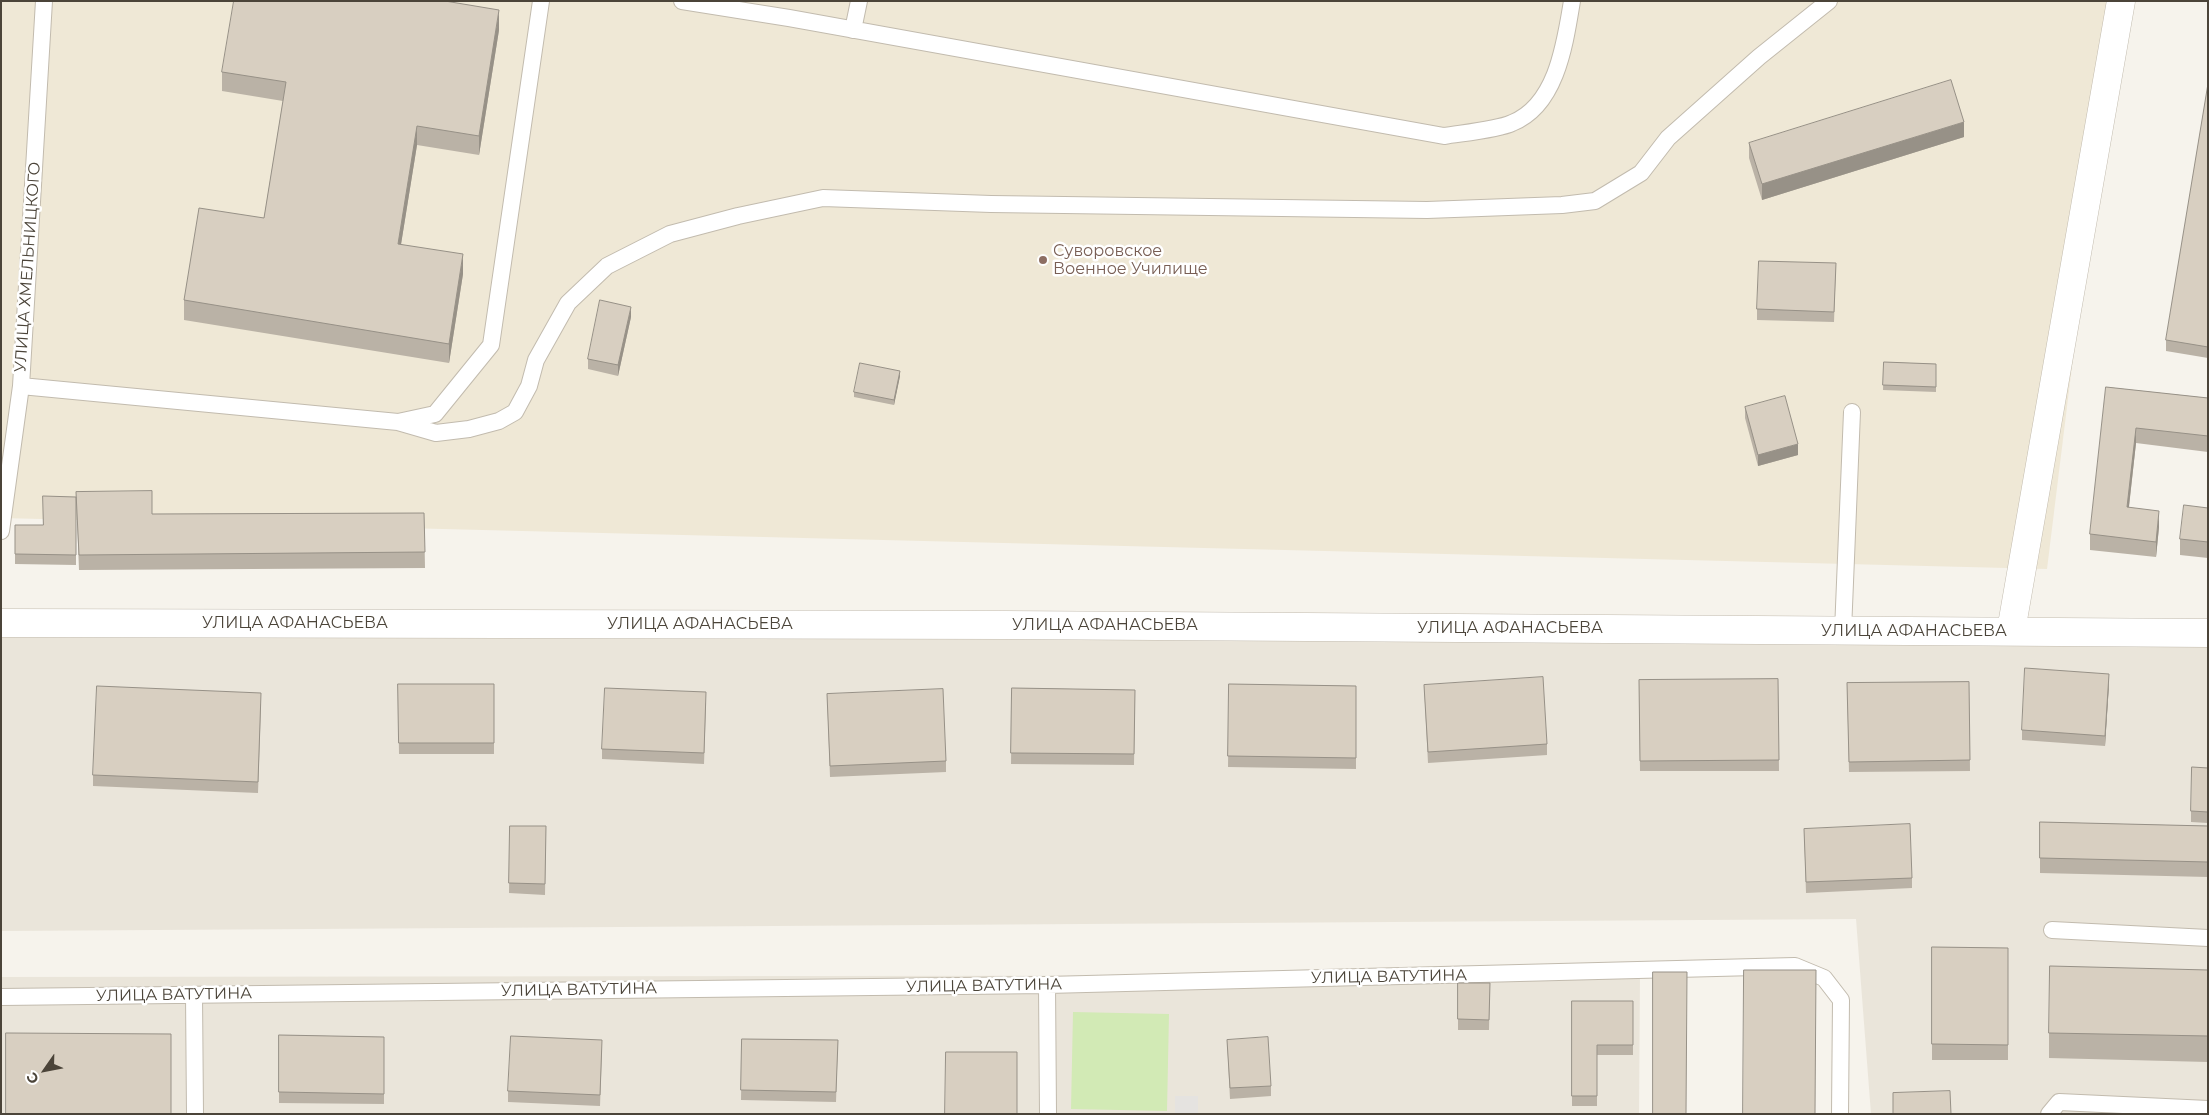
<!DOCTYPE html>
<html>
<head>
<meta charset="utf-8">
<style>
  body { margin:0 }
  #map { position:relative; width:2209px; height:1115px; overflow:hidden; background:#f6f3ec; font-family:Montserrat,sans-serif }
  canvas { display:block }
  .frame { position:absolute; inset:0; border:2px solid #4b4439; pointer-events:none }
  .north { position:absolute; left:20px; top:1045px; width:50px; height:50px; -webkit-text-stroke:4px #fff; paint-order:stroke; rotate:237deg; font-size:14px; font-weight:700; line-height:20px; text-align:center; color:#4b4439 }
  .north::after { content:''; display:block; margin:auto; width:18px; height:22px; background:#4b4439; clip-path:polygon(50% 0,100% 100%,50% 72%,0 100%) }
</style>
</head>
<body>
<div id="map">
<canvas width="2209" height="1115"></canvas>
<div class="frame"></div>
<div class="north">С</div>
</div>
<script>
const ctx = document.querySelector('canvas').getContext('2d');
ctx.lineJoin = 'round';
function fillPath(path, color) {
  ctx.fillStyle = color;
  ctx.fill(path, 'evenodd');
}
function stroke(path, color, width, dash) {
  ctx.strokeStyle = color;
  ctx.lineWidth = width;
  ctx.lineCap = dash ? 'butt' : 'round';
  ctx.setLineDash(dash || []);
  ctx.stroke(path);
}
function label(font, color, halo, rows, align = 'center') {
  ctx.font = font + ' Montserrat,sans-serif';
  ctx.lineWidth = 5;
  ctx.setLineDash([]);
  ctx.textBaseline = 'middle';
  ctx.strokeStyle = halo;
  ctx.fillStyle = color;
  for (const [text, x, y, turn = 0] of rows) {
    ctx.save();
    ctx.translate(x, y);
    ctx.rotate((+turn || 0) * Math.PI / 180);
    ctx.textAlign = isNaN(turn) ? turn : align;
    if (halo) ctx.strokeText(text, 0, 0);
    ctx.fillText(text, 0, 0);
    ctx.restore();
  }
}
fillPath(new Path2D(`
  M 1,614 L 2208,630 L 2208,1114 L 1871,1114 L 1856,919 L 1,931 Z
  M 1640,975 L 1639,1114 L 1,1114 L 1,977 Z`), '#eae5da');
fillPath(new Path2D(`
  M 1,1 L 2117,1 L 2047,569 L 1,518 Z`), '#efe8d6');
fillPath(new Path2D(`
  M 1073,1012 L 1169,1014 L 1167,1111 L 1071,1109 Z`), '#d2eab5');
fillPath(new Path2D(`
  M 1175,1096 L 1198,1096 L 1198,1114 L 1175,1114 Z`), '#e5e3e0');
const lane = new Path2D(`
  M 682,1 L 789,18 L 1444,136 C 1462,133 1497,130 1512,123 C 1557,105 1565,43 1572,1
  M 853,30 L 859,1
  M 21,386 L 398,422 L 435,414 L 491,345 L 541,1
  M 398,422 L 436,433 L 469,429 L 499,421 L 515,412 L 529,386 L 536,360 L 568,303 L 607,266 L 670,234 L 738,216 L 823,198 L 991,204 L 1427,210 L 1562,205 L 1595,201 L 1641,173 L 1668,138 L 1759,57 L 1829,1
  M 1,531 L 21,386 L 44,1
  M 1843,631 L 1852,412
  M 2052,930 L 2208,938
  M 1047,985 L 1048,1114
  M 194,995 L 195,1114
  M 1,997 L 1047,985 L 1795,966 L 1824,978 L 1841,1000 L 1840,1114
  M 2049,1114 L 2059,1102 L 2208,1109`);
const street = new Path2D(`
  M 1,623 L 1005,625 L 2208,633
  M 2011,631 L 2121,1`);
stroke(lane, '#c2bbae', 18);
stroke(street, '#c2bbae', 29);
stroke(lane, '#fff', 16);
stroke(street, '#fff', 28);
fillPath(new Path2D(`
  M 499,30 L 479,155 L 417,145 L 401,244 L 463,274 L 449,363 L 184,320 L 184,300 L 264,218 L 283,101 L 222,91 L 222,72 Z
  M 2208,84 L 2208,358 L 2166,351 L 2166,340 Z
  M 1964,137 L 1762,200 L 1749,158 L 1749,143 Z
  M 1836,263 L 1834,322 L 1757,320 L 1757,309 Z
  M 631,317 L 618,376 L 588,369 L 588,359 Z
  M 1884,362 L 1936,364 L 1936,392 L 1883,390 Z
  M 900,376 L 894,405 L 854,397 L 854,392 Z
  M 2106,387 L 2208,398 L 2208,452 L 2136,443 L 2129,507 L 2159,527 L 2156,557 L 2090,550 L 2090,534 Z
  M 1745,407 L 1798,455 L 1758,466 L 1745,418 Z
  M 76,492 L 152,514 L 424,513 L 425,568 L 79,570 Z
  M 76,497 L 76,565 L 15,564 L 15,525 L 43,525 Z
  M 2208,508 L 2208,558 L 2180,555 L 2180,539 Z
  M 1778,679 L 1779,771 L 1640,771 L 1639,680 Z
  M 1969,682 L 1970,771 L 1849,772 L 1847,683 Z
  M 398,684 L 494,684 L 494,754 L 399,754 Z
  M 1229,684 L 1356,686 L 1356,769 L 1228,767 Z
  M 2109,684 L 2105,746 L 2022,740 L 2022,730 Z
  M 1424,685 L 1547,744 L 1547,755 L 1428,763 Z
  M 1012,688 L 1135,690 L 1134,765 L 1011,764 Z
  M 827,694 L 946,761 L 946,772 L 830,777 Z
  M 706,703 L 704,764 L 602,759 L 602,749 Z
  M 261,704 L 258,793 L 93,786 L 93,775 Z
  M 2208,768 L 2208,823 L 2191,822 L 2191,811 Z
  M 2040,822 L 2208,826 L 2208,877 L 2040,873 Z
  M 510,826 L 546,826 L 545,895 L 509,893 Z
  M 1804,829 L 1912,878 L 1912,888 L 1806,893 Z
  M 1932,947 L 2008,948 L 2008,1060 L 1932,1060 Z
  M 2208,970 L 2208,1062 L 2049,1058 L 2049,1033 Z
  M 1458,983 L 1490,983 L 1489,1030 L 1458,1030 Z
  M 1572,1001 L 1633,1001 L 1633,1055 L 1597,1055 L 1597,1106 L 1572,1106 Z
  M 279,1035 L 384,1037 L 384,1104 L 279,1103 Z
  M 742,1039 L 838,1040 L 836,1102 L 741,1100 Z
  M 1227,1040 L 1271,1086 L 1271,1096 L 1230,1099 Z
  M 602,1050 L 600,1106 L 508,1102 L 508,1091 Z`), '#bab2a6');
fillPath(new Path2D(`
  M 499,10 L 499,30 L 479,155 L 479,136 Z
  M 1964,122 L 1964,137 L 1762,200 L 1762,184 Z
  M 417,126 L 417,145 L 398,263 L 398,244 Z
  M 463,254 L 463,274 L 449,363 L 449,344 Z
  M 631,307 L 631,317 L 618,376 L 618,365 Z
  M 900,371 L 900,376 L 894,405 L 894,400 Z
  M 2136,428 L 2136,443 L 2127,523 L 2127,507 Z
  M 1798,444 L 1798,455 L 1758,466 L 1758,455 Z
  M 2159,511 L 2159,527 L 2156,557 L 2156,542 Z
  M 2109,674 L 2109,684 L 2105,746 L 2105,736 Z`), '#979187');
const building = new Path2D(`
  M 234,1 L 445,1 L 499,10 L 479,136 L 417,126 L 398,244 L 463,254 L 449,344 L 184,300 L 199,208 L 264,218 L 286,82 L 222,72 Z
  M 1951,80 L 1964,122 L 1762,184 L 1749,143 Z
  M 2208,84 L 2208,347 L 2166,340 Z
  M 1759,261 L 1836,263 L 1834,312 L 1757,309 Z
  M 600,300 L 631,307 L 618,365 L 588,359 Z
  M 1884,362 L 1936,364 L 1936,387 L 1883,385 Z
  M 860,363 L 900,371 L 894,400 L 854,392 Z
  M 2106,387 L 2208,398 L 2208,436 L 2136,428 L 2127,507 L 2159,511 L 2156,542 L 2090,534 Z
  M 1785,396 L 1798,444 L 1758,455 L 1745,407 Z
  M 152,491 L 152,514 L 424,513 L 425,552 L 79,555 L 76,492 Z
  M 43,496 L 76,497 L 76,555 L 15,554 L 15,525 L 43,525 Z
  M 2184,505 L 2208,508 L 2208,542 L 2180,539 Z
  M 2025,668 L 2109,674 L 2105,736 L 2022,730 Z
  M 1543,677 L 1547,744 L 1428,752 L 1424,685 Z
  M 1778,679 L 1779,760 L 1640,761 L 1639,680 Z
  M 1969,682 L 1970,760 L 1849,762 L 1847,683 Z
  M 398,684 L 494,684 L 494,743 L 399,743 Z
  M 1229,684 L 1356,686 L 1356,758 L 1228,756 Z
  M 97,686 L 261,693 L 258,782 L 93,775 Z
  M 605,688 L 706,692 L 704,753 L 602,749 Z
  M 1012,688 L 1135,690 L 1134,754 L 1011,753 Z
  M 943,689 L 946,761 L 830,766 L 827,694 Z
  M 2192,767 L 2208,768 L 2208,812 L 2191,811 Z
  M 2040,822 L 2208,826 L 2208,862 L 2040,858 Z
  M 1910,824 L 1912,878 L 1806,882 L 1804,829 Z
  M 510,826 L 546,826 L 545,884 L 509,883 Z
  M 1932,947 L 2008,948 L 2008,1045 L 1932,1044 Z
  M 2050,966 L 2208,970 L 2208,1036 L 2049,1033 Z
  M 1744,970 L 1816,970 L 1815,1114 L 1743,1114 Z
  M 1653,972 L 1687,972 L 1686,1114 L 1653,1114 Z
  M 1458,983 L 1490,983 L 1489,1020 L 1458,1019 Z
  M 1572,1001 L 1633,1001 L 1633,1045 L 1597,1045 L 1597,1096 L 1572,1096 Z
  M 6,1033 L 171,1034 L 171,1114 L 6,1114 Z
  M 279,1035 L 384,1037 L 384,1094 L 279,1092 Z
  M 511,1036 L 602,1040 L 600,1095 L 508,1091 Z
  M 1268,1037 L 1271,1086 L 1230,1088 L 1227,1040 Z
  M 742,1039 L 838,1040 L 836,1092 L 741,1090 Z
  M 946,1052 L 1017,1052 L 1017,1114 L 945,1114 Z
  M 1950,1091 L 1951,1114 L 1893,1114 L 1893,1093 Z`);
fillPath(building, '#d8cfc1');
stroke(building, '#979187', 1);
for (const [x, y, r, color] of [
  [1043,260,5,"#8d6e63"]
]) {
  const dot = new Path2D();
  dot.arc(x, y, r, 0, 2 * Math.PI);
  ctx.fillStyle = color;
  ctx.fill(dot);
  stroke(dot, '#fff', 2);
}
label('16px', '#785e54', '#fff', [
  ["Суворовское",1053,251],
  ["Военное Училище",1053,269]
], 'left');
label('16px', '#4b4439', '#fff', [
  ["УЛИЦА ХМЕЛЬНИЦКОГО",28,267,-86],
  ["УЛИЦА АФАНАСЬЕВА",295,623],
  ["УЛИЦА АФАНАСЬЕВА",700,624],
  ["УЛИЦА АФАНАСЬЕВА",1105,625],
  ["УЛИЦА АФАНАСЬЕВА",1510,628],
  ["УЛИЦА АФАНАСЬЕВА",1914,631],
  ["УЛИЦА ВАТУТИНА",1389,977,-1],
  ["УЛИЦА ВАТУТИНА",984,986,-1],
  ["УЛИЦА ВАТУТИНА",579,990,-1],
  ["УЛИЦА ВАТУТИНА",174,995,-1]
]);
</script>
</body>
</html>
